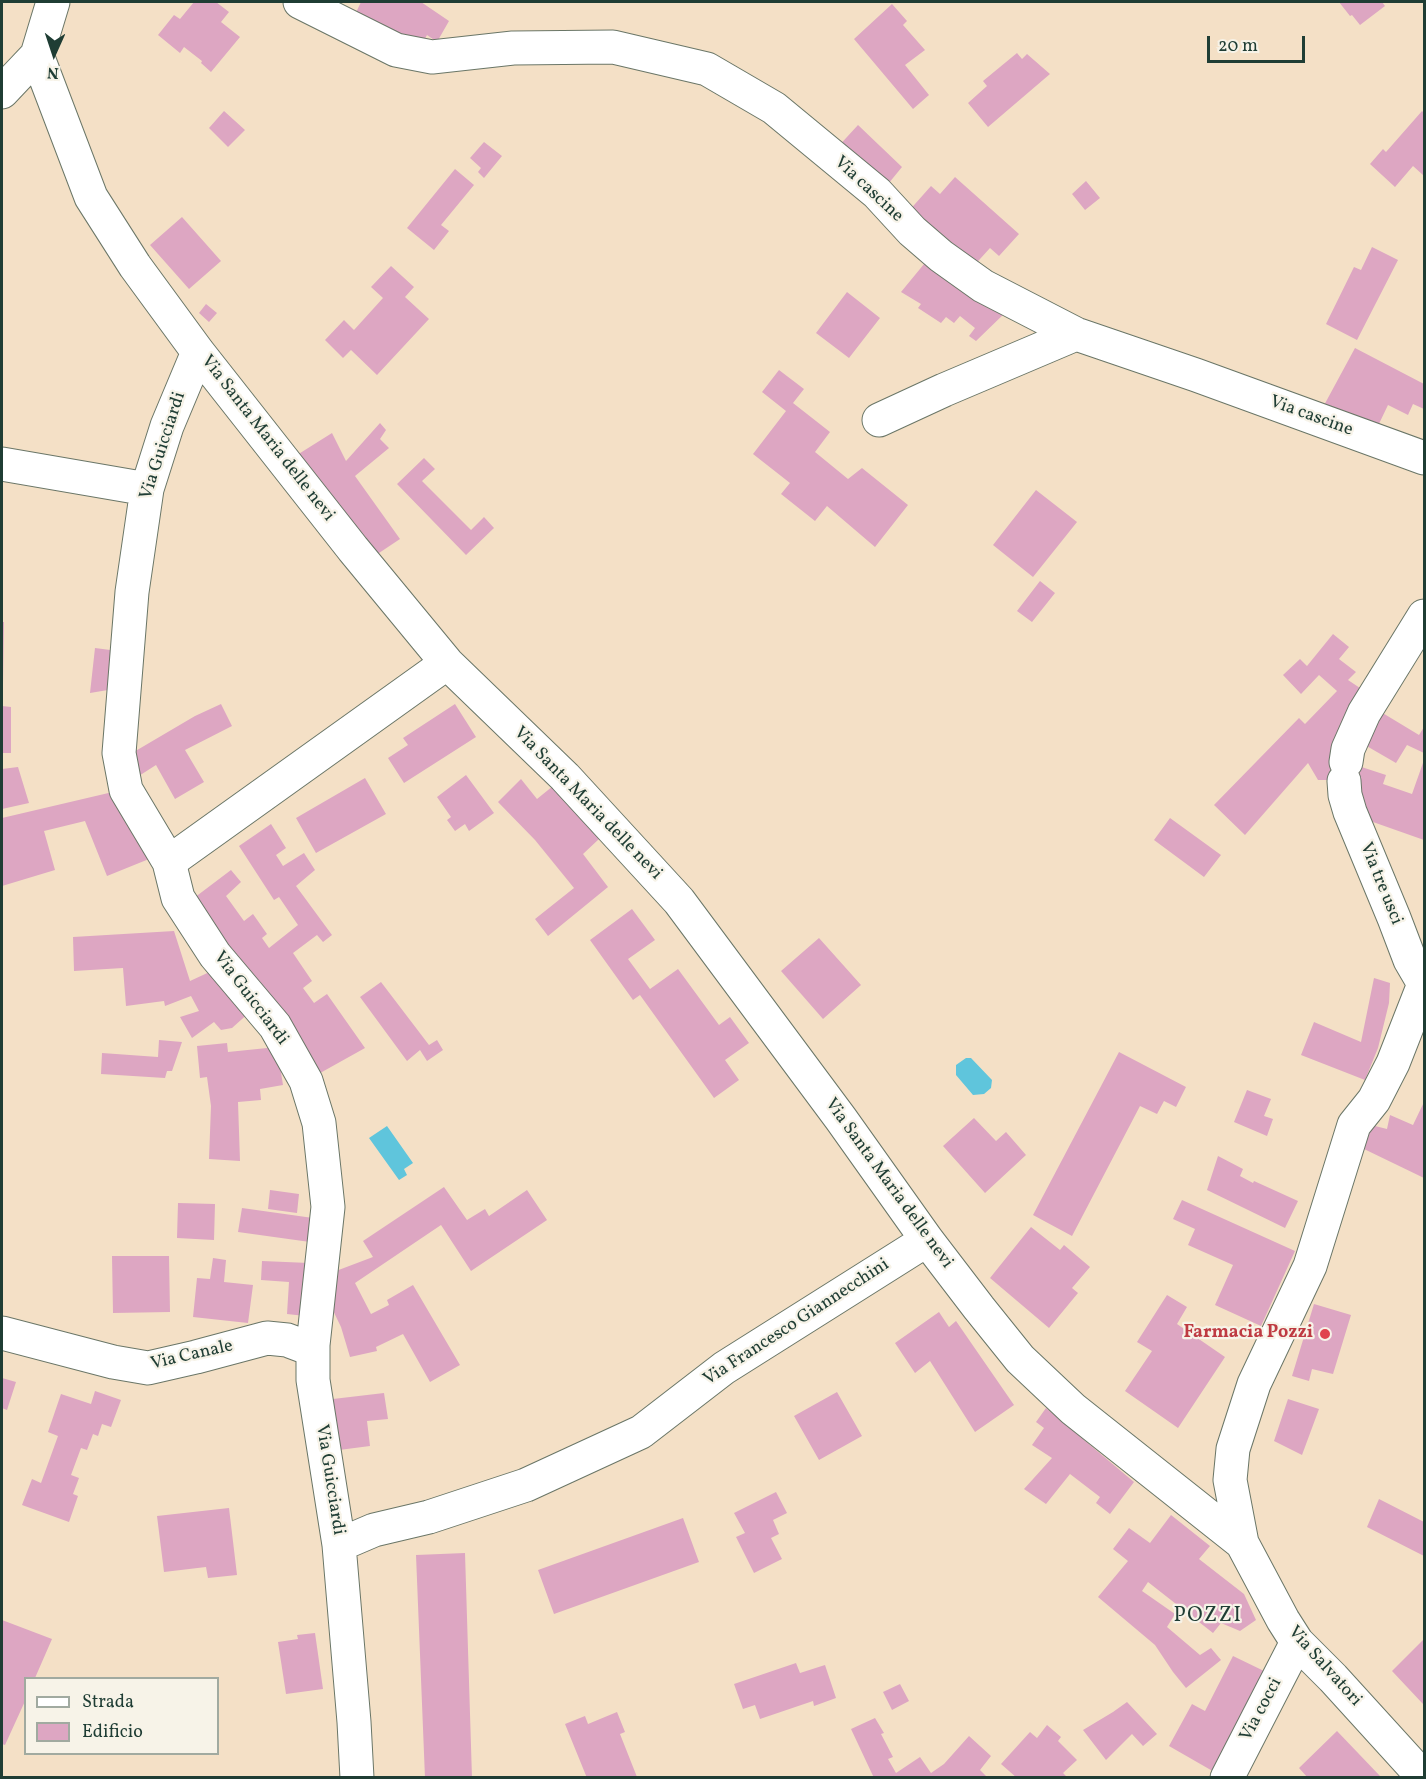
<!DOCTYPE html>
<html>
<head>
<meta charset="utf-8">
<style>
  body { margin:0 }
  #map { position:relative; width:1426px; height:1779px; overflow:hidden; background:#f4e0c6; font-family:Vollkorn,serif }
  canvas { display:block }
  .frame { position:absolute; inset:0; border:3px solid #1f3d34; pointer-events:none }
  .legend { position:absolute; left:24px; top:1677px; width:195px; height:78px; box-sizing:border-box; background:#f7f3e8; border:2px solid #a1aaa0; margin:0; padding:8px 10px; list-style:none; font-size:18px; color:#1f3d34 }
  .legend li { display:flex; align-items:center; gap:12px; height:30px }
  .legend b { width:30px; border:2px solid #a1aaa0 }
  .north { position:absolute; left:24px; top:24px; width:60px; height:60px; -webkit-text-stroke:4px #f7f3e8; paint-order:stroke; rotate:183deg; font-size:16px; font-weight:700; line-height:24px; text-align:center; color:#1f3d34 }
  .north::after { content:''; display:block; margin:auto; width:21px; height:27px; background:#1f3d34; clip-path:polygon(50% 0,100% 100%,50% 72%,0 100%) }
  .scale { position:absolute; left:1207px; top:36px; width:98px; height:27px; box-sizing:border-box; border:3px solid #1f3d34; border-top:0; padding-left:8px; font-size:18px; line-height:21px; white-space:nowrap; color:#1f3d34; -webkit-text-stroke:4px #f7f3e8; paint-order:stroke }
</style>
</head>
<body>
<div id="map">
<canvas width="1426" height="1779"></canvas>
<div class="frame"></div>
<ul class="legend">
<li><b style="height:8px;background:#fff"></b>Strada</li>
<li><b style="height:16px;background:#dda6c2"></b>Edificio</li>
</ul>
<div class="north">N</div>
<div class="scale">20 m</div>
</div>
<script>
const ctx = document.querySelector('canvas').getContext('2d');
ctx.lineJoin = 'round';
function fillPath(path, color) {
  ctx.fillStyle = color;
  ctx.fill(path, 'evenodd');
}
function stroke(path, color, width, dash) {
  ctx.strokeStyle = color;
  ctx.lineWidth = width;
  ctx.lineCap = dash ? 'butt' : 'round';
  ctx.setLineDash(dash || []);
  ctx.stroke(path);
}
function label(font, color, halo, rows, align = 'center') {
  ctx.font = font + ' Vollkorn,serif';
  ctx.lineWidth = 4.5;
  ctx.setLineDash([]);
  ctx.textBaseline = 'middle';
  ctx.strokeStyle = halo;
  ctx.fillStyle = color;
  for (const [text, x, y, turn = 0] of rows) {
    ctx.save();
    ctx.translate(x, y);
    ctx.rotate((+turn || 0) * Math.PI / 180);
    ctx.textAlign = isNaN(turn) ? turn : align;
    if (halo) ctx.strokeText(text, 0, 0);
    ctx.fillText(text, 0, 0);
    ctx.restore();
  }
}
fillPath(new Path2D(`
  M 966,1058 L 971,1058 L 992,1080 L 991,1088 L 984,1094 L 973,1095 L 956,1075 L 956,1065 Z
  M 387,1126 L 413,1163 L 404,1169 L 407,1175 L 399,1180 L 369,1138 Z`), '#5fc5dc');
fillPath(new Path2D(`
  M 194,2 L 216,2 L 229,12 L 221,22 L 240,37 L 211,72 L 201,63 L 202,61 L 184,47 L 180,53 L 158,35 L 174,15 L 180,19 Z
  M 361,2 L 421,2 L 449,21 L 437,42 L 427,35 L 421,46 L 351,23 Z
  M 1339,2 L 1382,2 L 1385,6 L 1360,25 L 1352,15 L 1350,16 Z
  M 892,4 L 907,21 L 903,25 L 925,50 L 905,65 L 929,95 L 913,109 L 854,39 Z
  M 1017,53 L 1022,59 L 1027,54 L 1050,74 L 988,127 L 968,103 L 987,86 L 983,81 Z
  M 224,111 L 245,130 L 228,147 L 209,128 Z
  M 1422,111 L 1424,113 L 1424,173 L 1423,175 L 1413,166 L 1395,187 L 1370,164 L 1383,149 L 1386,152 Z
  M 858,125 L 902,167 L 884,189 L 835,150 Z
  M 484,142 L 502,156 L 484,178 L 478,172 L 481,168 L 470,158 Z
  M 455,169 L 474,185 L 441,225 L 449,231 L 434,250 L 407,228 Z
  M 955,177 L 1019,234 L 999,256 L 990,248 L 970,270 L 907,213 L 931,186 L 940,194 Z
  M 1086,181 L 1100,198 L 1085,210 L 1072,194 Z
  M 182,217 L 221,261 L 189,289 L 150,245 Z
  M 1372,247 L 1398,260 L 1357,340 L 1326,324 L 1354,267 L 1361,270 Z
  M 929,258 L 1007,311 L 976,341 L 969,336 L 975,328 L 960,316 L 954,323 L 946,317 L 941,323 L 918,308 L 921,304 L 901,292 Z
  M 391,266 L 414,287 L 405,297 L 429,319 L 377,375 L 351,350 L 343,358 L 325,340 L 344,320 L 354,330 L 383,298 L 371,287 Z
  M 847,292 L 880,318 L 849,358 L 816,333 Z
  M 206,304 L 217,313 L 209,322 L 199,313 Z
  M 1355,348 L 1424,384 L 1424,409 L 1413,404 L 1408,415 L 1388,405 L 1376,430 L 1322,409 Z
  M 779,370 L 804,389 L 793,403 L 830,432 L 815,452 L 848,479 L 862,468 L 908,505 L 875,547 L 827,506 L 815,521 L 781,494 L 790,483 L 753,454 L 786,411 L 762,392 Z
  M 380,423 L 386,430 L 380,439 L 389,448 L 355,476 L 400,539 L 370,559 L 297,455 L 332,433 L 346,461 Z
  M 424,458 L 435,469 L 422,481 L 471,530 L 484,517 L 494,528 L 466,555 L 397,484 Z
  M 1036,490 L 1077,522 L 1033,577 L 993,545 Z
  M 1040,581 L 1055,593 L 1032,622 L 1017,611 Z
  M 2,622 L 4,622 L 3,684 L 2,684 Z
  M 1333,634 L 1349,647 L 1339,659 L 1356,672 L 1348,680 L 1369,694 L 1334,758 L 1386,775 L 1383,784 L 1412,794 L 1424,760 L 1424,840 L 1356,816 L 1330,780 L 1318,780 L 1308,763 L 1245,835 L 1214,805 L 1299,718 L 1305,724 L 1337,691 L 1319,675 L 1301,694 L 1283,675 L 1300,659 L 1307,666 Z
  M 95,648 L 118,651 L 114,689 L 90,693 Z
  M 221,704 L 232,726 L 185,750 L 204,782 L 175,799 L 156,765 L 131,781 L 127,756 L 195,716 Z
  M 455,704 L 476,737 L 404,783 L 388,758 L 408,745 L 403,738 Z
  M 2,706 L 11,707 L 11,753 L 2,753 Z
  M 1376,709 L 1419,735 L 1424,727 L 1424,753 L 1407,745 L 1396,763 L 1358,741 Z
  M 18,767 L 29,803 L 2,809 L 2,769 Z
  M 466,775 L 494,813 L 469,831 L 465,824 L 455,831 L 447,820 L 451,817 L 437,797 Z
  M 365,778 L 386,814 L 316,853 L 296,818 Z
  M 521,779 L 537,799 L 553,786 L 599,839 L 583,854 L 608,887 L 548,936 L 535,919 L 574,888 L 535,840 L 498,802 Z
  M 117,791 L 149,859 L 107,876 L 85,821 L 44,831 L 55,870 L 2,886 L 2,818 Z
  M 1170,818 L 1221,855 L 1204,877 L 1154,840 Z
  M 271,824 L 286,848 L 276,855 L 283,866 L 304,853 L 315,870 L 296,886 L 332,935 L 323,942 L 317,935 L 293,953 L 312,981 L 303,988 L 314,1003 L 327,994 L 365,1048 L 313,1077 L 190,901 L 231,870 L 241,882 L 226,896 L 244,921 L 253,914 L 267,934 L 262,938 L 269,948 L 298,925 L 279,897 L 274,900 L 239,846 Z
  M 632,909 L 655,940 L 628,959 L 650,989 L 678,969 L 719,1025 L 730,1017 L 749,1043 L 725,1060 L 739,1080 L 714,1098 L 640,995 L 633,1000 L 590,940 Z
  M 174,931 L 190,981 L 216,969 L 251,1011 L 232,1028 L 221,1030 L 214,1022 L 192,1038 L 180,1017 L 199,1011 L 191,996 L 165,1006 L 164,1001 L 126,1006 L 123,968 L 74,971 L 73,937 Z
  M 819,938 L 861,985 L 823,1019 L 781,971 Z
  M 1374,978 L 1390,983 L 1389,1003 L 1378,1048 L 1365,1080 L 1301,1055 L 1314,1022 L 1361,1042 Z
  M 381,982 L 429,1045 L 437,1040 L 443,1050 L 427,1061 L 420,1050 L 407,1061 L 360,997 Z
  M 159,1040 L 182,1042 L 172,1071 L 167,1071 L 165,1078 L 101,1074 L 102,1053 L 158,1057 Z
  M 227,1043 L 228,1052 L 277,1047 L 283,1085 L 260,1089 L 261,1100 L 238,1102 L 240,1161 L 209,1159 L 211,1106 L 207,1077 L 200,1078 L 197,1046 Z
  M 1119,1052 L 1186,1087 L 1176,1107 L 1164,1101 L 1157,1114 L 1140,1106 L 1072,1236 L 1033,1215 Z
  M 1247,1090 L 1271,1099 L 1264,1116 L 1273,1119 L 1267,1136 L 1234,1122 Z
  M 1424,1102 L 1424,1178 L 1364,1149 L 1371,1125 L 1387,1129 L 1390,1115 L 1413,1125 Z
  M 974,1118 L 996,1141 L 1006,1132 L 1026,1155 L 985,1193 L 943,1146 Z
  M 1218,1156 L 1243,1169 L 1240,1176 L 1253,1183 L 1254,1181 L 1298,1201 L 1285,1228 L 1207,1190 Z
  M 444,1187 L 467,1220 L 485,1209 L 489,1216 L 527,1190 L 547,1220 L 471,1271 L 441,1225 L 355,1283 L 371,1314 L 389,1305 L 387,1300 L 413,1285 L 460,1365 L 430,1382 L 403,1334 L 376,1347 L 377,1351 L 350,1357 L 341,1327 L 325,1294 L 328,1274 L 373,1257 L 363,1241 Z
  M 270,1190 L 299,1194 L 297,1213 L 268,1209 Z
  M 1182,1200 L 1295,1251 L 1261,1326 L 1215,1305 L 1233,1265 L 1188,1245 L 1195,1229 L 1173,1219 Z
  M 178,1203 L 215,1204 L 214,1240 L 177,1238 Z
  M 242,1208 L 313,1218 L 310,1242 L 238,1232 Z
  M 1031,1227 L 1060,1250 L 1064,1245 L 1090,1267 L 1072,1288 L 1078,1293 L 1049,1328 L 990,1278 Z
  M 112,1256 L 169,1256 L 170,1312 L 113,1313 Z
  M 213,1258 L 226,1260 L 224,1282 L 253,1285 L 248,1323 L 193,1317 L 197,1278 L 210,1279 Z
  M 262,1261 L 309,1263 L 305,1316 L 287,1314 L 289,1282 L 261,1280 Z
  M 1167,1295 L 1187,1307 L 1177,1324 L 1225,1357 L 1178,1428 L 1125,1391 L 1152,1351 L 1137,1342 Z
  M 1314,1304 L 1351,1315 L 1333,1374 L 1312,1369 L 1309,1381 L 1292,1376 Z
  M 939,1312 L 949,1327 L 956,1321 L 1014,1405 L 975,1432 L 930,1361 L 915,1373 L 895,1343 Z
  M 2,1378 L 16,1382 L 7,1410 L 2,1408 Z
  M 95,1391 L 121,1400 L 111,1427 L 102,1424 L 98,1436 L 93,1434 L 87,1450 L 81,1448 L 71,1475 L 79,1478 L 73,1494 L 78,1496 L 69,1522 L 22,1505 L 32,1479 L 41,1483 L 58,1436 L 48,1432 L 61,1394 L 91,1404 Z
  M 837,1392 L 862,1436 L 819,1460 L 794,1416 Z
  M 384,1393 L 388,1419 L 367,1421 L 370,1446 L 339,1450 L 333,1399 Z
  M 1288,1399 L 1319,1409 L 1302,1455 L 1274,1441 Z
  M 1046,1408 L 1134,1482 L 1110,1514 L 1096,1503 L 1100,1497 L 1070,1474 L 1046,1504 L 1024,1489 L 1052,1458 L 1032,1445 L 1044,1428 L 1036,1422 Z
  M 776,1492 L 787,1513 L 773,1520 L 779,1534 L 771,1538 L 782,1559 L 754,1573 L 736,1537 L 745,1533 L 734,1513 Z
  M 1379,1499 L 1424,1522 L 1424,1556 L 1367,1527 Z
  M 229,1508 L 237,1575 L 208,1578 L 206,1567 L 164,1572 L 157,1516 Z
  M 1171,1515 L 1210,1546 L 1199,1559 L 1244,1594 L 1256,1620 L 1240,1631 L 1221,1623 L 1213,1633 L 1148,1582 L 1142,1591 L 1175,1614 L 1167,1627 L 1200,1655 L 1211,1648 L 1221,1660 L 1186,1688 L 1173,1672 L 1155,1645 L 1098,1597 L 1128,1561 L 1113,1549 L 1129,1528 L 1150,1543 Z
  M 683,1518 L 699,1562 L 554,1614 L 538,1570 Z
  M 465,1553 L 472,1778 L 425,1778 L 416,1555 Z
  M 2,1620 L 52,1639 L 35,1678 L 26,1678 L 26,1699 L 5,1745 L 2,1744 Z
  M 315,1633 L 323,1689 L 286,1694 L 278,1642 L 298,1639 L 297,1635 Z
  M 1424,1639 L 1424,1702 L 1423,1704 L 1392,1671 Z
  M 1233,1656 L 1264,1671 L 1216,1773 L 1169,1746 L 1192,1704 L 1205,1711 Z
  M 796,1663 L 800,1673 L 825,1665 L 836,1698 L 814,1706 L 813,1701 L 760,1719 L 755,1705 L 743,1709 L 734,1684 Z
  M 900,1684 L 909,1701 L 892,1710 L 883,1692 Z
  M 1127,1702 L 1157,1734 L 1143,1746 L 1132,1734 L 1106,1760 L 1083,1730 L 1113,1712 Z
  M 617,1712 L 625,1732 L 620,1734 L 637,1777 L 587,1778 L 565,1724 L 585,1716 L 588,1724 Z
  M 875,1718 L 884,1733 L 881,1734 L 893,1757 L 888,1759 L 896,1773 L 920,1757 L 931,1773 L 944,1764 L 969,1736 L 991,1756 L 980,1770 L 988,1778 L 874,1778 L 851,1729 Z
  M 1047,1725 L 1061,1737 L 1058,1741 L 1077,1760 L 1063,1773 L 1068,1778 L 1017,1778 L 1001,1764 L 1030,1732 L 1037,1738 Z
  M 1337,1731 L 1380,1776 L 1378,1778 L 1308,1778 L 1299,1768 Z`), '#dda6c2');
const minor = new Path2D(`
  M 53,2 L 37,55 L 91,197 L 135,266 L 198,352 L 353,549 L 447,663 L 565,777 L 679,901 L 841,1119 L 927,1240 L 979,1308 L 1020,1359 L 1073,1409 L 1242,1543
  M 300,2 L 396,50 L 432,57 L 513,48 L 613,47 L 707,69 L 774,108 L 877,193 L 912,231 L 941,256 L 983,286 L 1076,334 L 1196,375 L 1424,458
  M 2,92 L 37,55
  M 198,352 L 167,426 L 147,489 L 132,592 L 119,753 L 126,790 L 169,862 L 178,898 L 215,955 L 275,1026 L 306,1081 L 319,1123 L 328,1207 L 313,1345 L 313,1380 L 339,1545 L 354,1722 L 357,1778
  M 879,420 L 944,390 L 1076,334
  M 2,464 L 147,489
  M 1346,762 L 1348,749 L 1364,713 L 1424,616
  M 1344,781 L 1345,795 L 1350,812 L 1394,918 L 1410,960 L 1424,984
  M 169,862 L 447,663
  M 2,1333 L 113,1362 L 148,1368 L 196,1357 L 267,1338 L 287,1340 L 303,1346 L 313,1345
  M 339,1545 L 374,1530 L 429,1517 L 526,1485 L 641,1432 L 724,1368 L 927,1240
  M 1227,1778 L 1297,1642
  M 1424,1778 L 1333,1678 L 1297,1642 L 1283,1620 L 1242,1543 L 1230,1480 L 1233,1449 L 1254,1384 L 1310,1266 L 1354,1125 L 1374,1100 L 1393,1063 L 1424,984`);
stroke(minor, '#6a7667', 35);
stroke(minor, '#fff', 33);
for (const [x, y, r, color] of [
  [1325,1334,6,"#e0444e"]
]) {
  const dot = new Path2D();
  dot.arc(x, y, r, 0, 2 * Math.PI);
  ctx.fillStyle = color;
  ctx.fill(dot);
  stroke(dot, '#f7f3e8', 2);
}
label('18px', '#1f3d34', '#f7f3e8', [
  ["Via cascine",868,190,43],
  ["Via cascine",1311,417,20],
  ["Via Santa Maria delle nevi",267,439,52],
  ["Via Guicciardi",164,446,-72],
  ["Via Santa Maria delle nevi",587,804,46],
  ["Via tre usci",1380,884,68],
  ["Via Guicciardi",250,999,53],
  ["Via Santa Maria delle nevi",888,1184,54],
  ["Via Francesco Giannecchini",797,1323,-33],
  ["Via Canale",192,1356,-13],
  ["Via Guicciardi",329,1480,81],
  ["Via Salvatori",1324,1667,48],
  ["Via cocci",1262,1710,-62]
]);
label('bold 18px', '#be3a42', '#f7f3e8', [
  ["Farmacia Pozzi",1313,1334]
], 'right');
ctx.letterSpacing = '1.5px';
label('21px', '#1f3d34', '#f7f3e8', [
  ["POZZI",1208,1617]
]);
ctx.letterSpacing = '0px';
</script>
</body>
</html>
